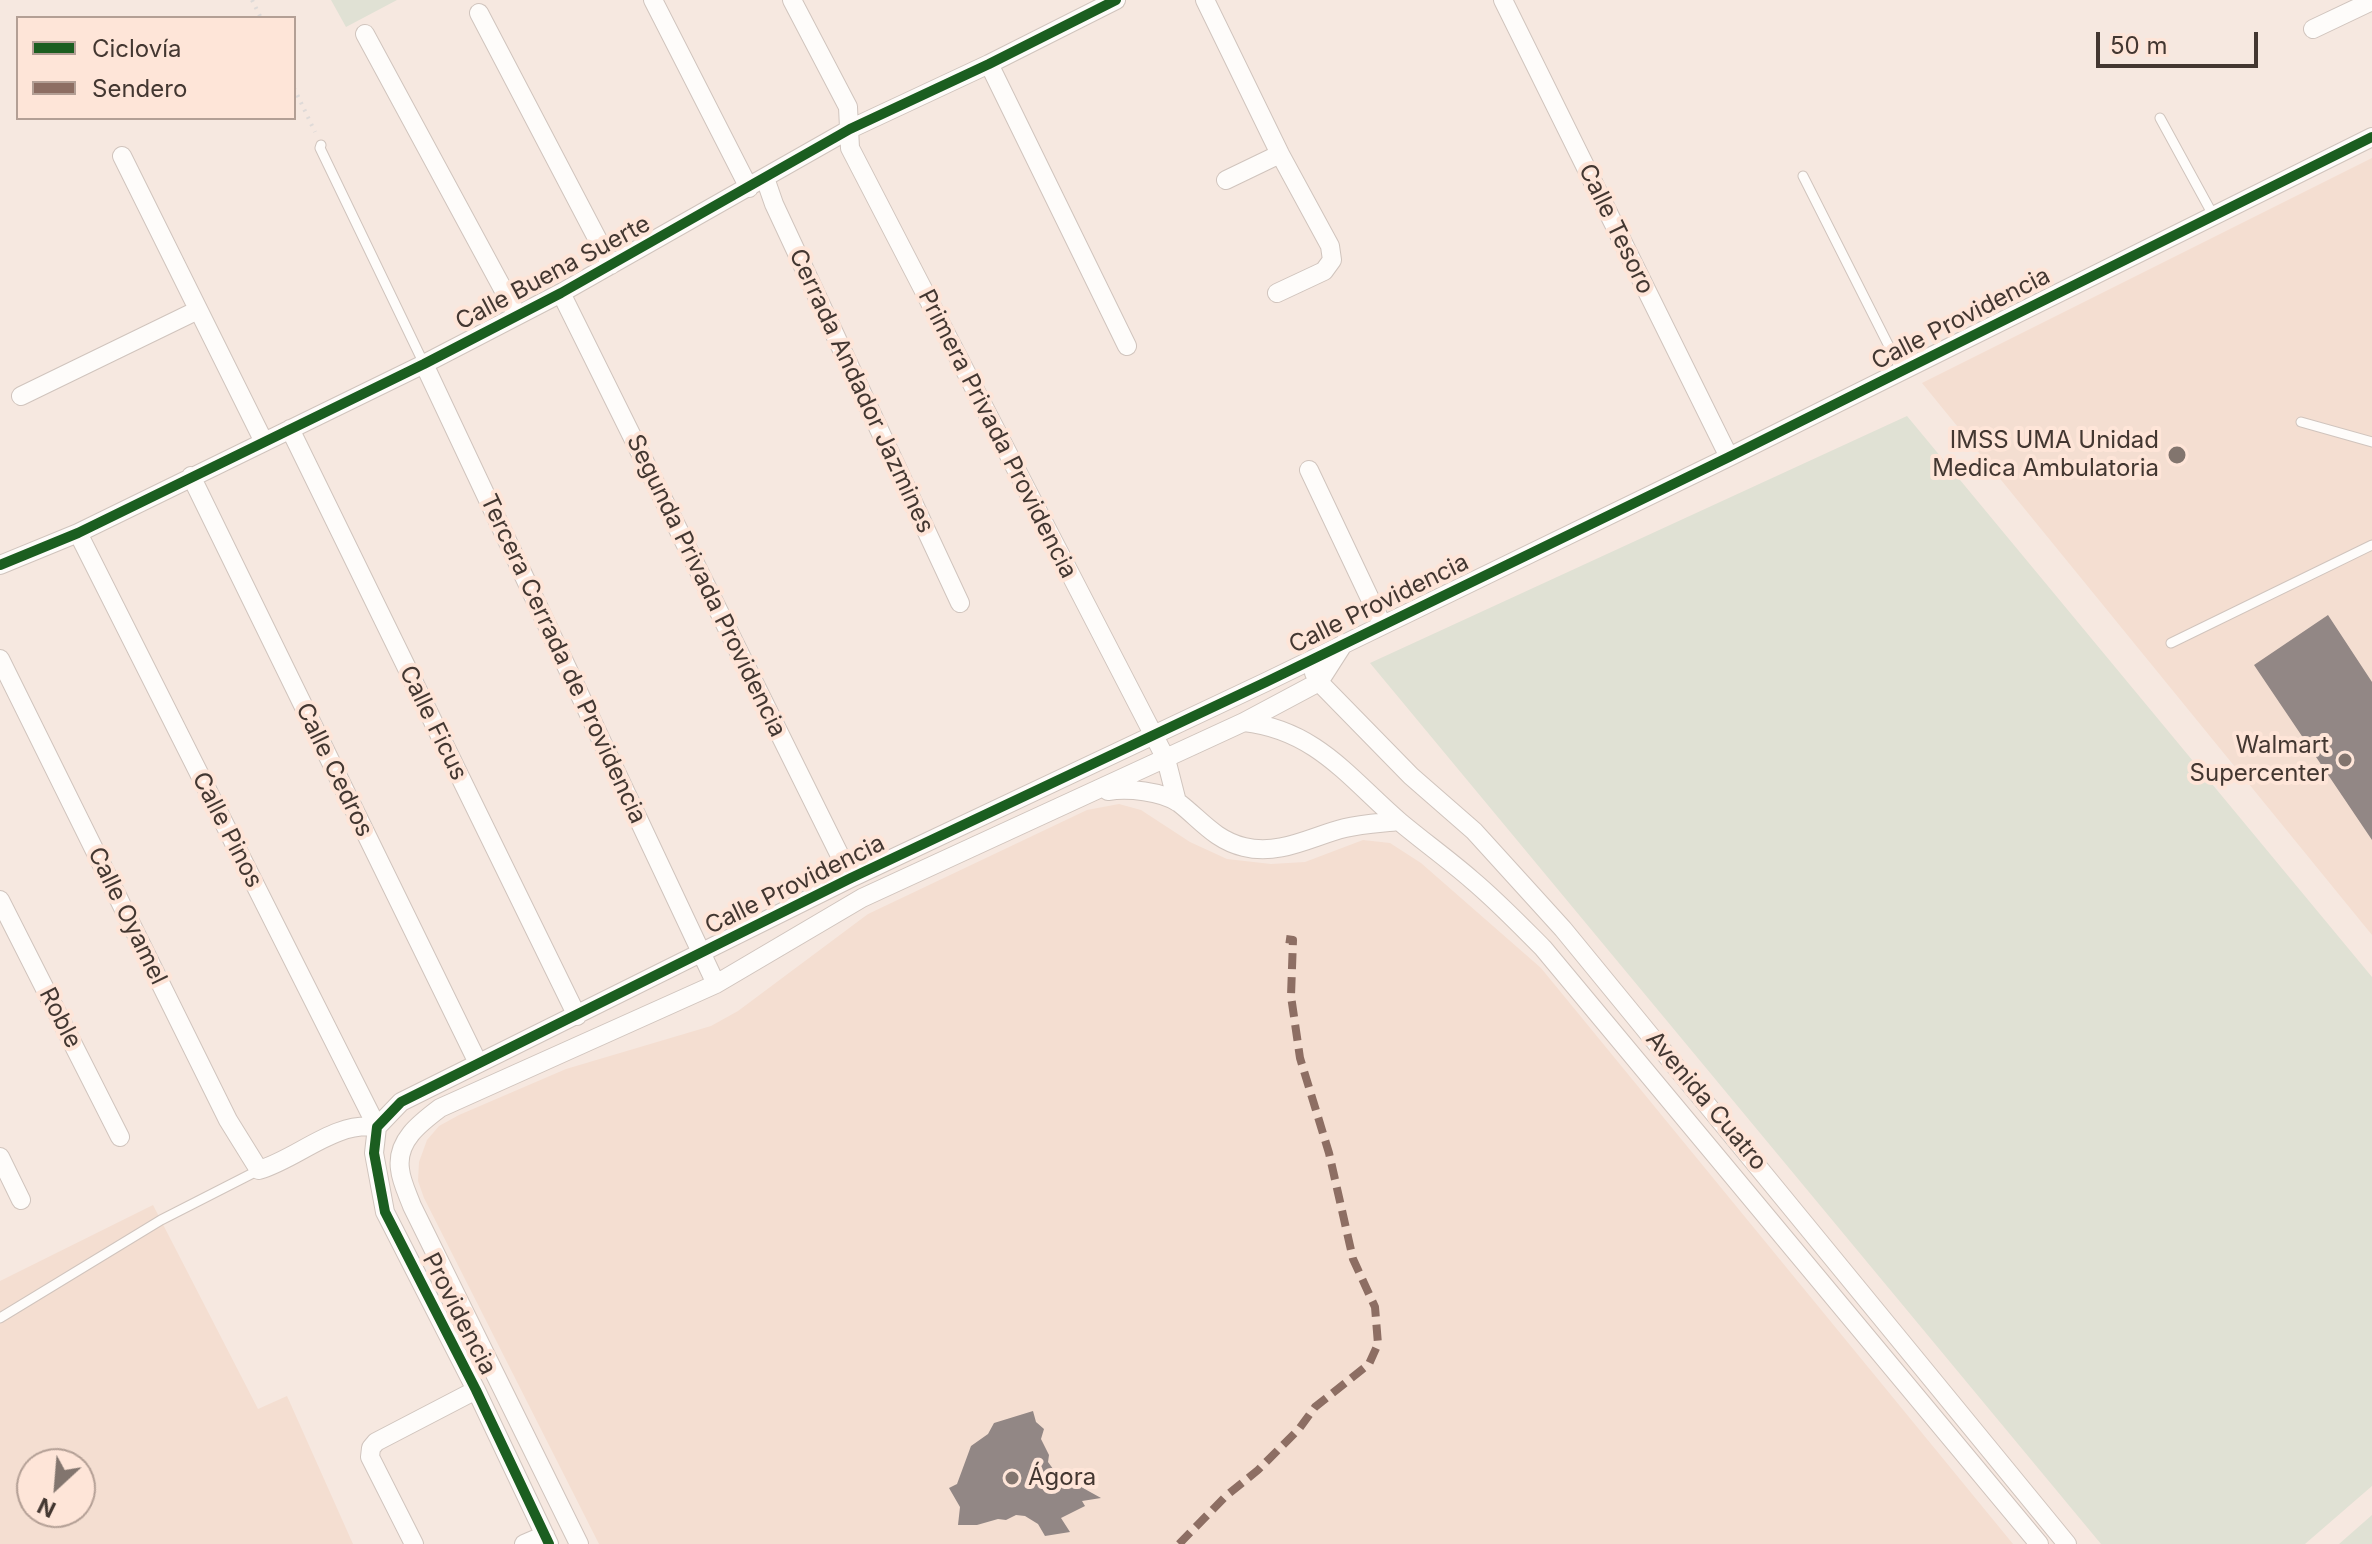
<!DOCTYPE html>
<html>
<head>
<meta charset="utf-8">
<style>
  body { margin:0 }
  #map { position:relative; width:2372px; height:1544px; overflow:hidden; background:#f6e8e0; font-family:Inter,sans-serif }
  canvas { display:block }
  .legend { position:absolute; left:16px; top:16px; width:280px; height:104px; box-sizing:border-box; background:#fee5d8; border:2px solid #b39f95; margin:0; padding:10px 14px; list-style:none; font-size:24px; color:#433731 }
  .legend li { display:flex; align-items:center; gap:16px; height:40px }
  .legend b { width:40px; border:2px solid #b39f95 }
  .north { position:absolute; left:16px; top:1448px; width:80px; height:80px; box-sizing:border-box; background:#fee5d8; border:2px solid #b39f95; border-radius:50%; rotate:206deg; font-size:22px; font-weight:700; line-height:32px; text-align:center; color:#433731 }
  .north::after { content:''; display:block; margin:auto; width:28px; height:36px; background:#82756e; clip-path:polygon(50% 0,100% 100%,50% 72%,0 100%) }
  .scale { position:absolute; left:2096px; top:32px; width:162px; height:36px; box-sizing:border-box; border:4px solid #433731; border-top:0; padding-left:10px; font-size:24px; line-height:28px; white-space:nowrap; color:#433731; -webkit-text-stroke:6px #fee5d8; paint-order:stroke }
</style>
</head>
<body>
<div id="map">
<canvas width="2372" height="1544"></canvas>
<ul class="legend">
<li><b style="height:10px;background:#1b5e20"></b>Ciclovía</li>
<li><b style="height:10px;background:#8d6e63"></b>Sendero</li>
</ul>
<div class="north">N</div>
<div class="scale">50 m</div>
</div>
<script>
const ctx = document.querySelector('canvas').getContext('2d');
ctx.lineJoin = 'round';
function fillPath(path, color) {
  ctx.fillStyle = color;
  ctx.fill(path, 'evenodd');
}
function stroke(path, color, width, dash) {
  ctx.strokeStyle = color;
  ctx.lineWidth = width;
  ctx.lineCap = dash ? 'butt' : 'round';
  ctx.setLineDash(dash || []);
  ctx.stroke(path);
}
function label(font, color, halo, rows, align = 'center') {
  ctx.font = font + ' Inter,sans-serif';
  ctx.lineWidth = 8;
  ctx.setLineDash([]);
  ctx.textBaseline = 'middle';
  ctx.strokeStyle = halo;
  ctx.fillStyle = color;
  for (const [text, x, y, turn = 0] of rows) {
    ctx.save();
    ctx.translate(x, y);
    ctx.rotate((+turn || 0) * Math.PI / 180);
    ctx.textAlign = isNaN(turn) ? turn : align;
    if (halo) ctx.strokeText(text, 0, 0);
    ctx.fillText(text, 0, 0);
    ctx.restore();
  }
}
fillPath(new Path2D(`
  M 2372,158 L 2372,935 L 1922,383 Z
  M 1119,804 L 1141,810 L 1190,842 L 1227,859 L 1271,864 L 1305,862 L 1363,840 L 1390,843 L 1421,863 L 1541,968 L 2013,1544 L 599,1544 L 424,1198 L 418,1181 L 419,1162 L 427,1140 L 439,1126 L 459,1115 L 566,1069 L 711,1026 L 738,1011 L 868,914 L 1087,810 Z
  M 153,1205 L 258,1409 L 287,1396 L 353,1544 L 0,1544 L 0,1281 ZM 32,1464 L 80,1464 L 80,1512 L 32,1512 Z`), '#f4ded1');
fillPath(new Path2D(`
  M 331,0 L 397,0 L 346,27 Z
  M 1907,416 L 2372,977 L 2372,1486 L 2305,1544 L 2101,1544 L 1370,663 Z
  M 2372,1515 L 2372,1544 L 2339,1544 Z`), '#e0e1d4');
fillPath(new Path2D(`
  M 2328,615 L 2372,682 L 2372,840 L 2254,665 Z
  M 1033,1411 L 1036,1422 L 1044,1429 L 1041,1439 L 1049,1455 L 1048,1462 L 1056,1473 L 1101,1498 L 1082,1501 L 1085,1506 L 1061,1518 L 1070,1532 L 1045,1536 L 1038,1524 L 1025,1516 L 1016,1515 L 1006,1520 L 998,1519 L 977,1525 L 958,1525 L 960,1507 L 949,1488 L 957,1484 L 971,1446 L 988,1434 L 994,1423 Z`), '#928785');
const service = new Path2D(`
  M 2160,118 L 2213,215
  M 321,145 L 320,148 L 424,364
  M 1803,176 L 1902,372
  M 2301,422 L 2372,442
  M 2171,643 L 2372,545
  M 0,1318 L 161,1220 L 259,1170`);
const minor = new Path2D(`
  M 653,0 L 749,188
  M 792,0 L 848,107 L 850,148 L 1166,759 L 1177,802
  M 1205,0 L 1280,154 L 1330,246 L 1332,260 L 1324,271 L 1277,293
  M 1503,0 L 1729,457
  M 479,13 L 611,265
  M 2313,29 L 2372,1
  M 365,34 L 517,315
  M 989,64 L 1127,346
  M 122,156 L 264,442
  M 765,178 L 774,204 L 960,603
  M 1226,180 L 1280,154
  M 561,293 L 851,878
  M 424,364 L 716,984
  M 21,396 L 198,310
  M 290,429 L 577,1016
  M 1309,470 L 1382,624
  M 191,476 L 478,1063
  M 78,533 L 377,1127
  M 0,565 L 78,533 L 424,364 L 561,293 L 850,129 L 989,64 L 1116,0
  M 0,659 L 228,1120 L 259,1170 C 299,1158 334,1121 377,1127
  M 1314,673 L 1319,682 L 1411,776 L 1474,831 L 1563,929 L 2067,1544
  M 1244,722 C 1316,730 1349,778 1400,822 C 1424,842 1449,860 1472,880 C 1497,901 1520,925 1543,948 L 2039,1544
  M 1108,791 C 1128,788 1161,791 1179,803 C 1201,820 1215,840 1244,847 C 1280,856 1312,836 1345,828 C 1362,824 1382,823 1399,821
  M 0,900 L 120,1137
  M 0,1157 L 21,1200
  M 414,1544 L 370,1457 L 371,1448 L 376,1442 L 476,1390
  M 524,1544 L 545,1535
  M 549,1544 L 476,1390 L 385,1212 L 374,1153 L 377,1127 L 401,1102 L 851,878 L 1266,682 L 1729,457 L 2372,137
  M 579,1544 L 412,1206 C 408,1195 401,1181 400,1169 C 396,1141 420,1123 440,1108 L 716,984 L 862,898 L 1244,722 L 1319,682 L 1344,643`);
stroke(service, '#d0c4bd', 11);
stroke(minor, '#d0c4bd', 20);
stroke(new Path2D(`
  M 252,0 L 261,18
  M 294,88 L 315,132`), '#dfdad8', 4, [2, 6]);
stroke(service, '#fefcfa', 9);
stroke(minor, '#fefcfa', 18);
stroke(new Path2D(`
  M 1179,1544 L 1226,1496 L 1258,1470 L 1299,1429 L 1315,1407 L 1369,1364 L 1378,1344 L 1375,1307 L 1353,1259 L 1329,1153 L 1300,1058 L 1291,996 L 1293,940 L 1286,939`), '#8d6e63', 8, [16, 8]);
stroke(new Path2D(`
  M 0,565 L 78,533 L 424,364 L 561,293 L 850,129 L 989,64 L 1116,0
  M 549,1544 L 476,1390 L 385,1212 L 374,1153 L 377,1127 L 401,1102 L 851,878 L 1266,682 L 1729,457 L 2372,137`), '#1b5e20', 10);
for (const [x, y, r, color] of [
  [2177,455,10,"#82756e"],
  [2345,760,8,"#82756e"],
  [1012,1478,8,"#82756e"]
]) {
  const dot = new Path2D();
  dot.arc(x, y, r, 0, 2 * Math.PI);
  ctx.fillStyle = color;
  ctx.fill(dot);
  stroke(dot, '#fee5d8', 3);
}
label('24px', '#433731', '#fee5d8', [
  ["Calle Tesoro",1616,229,64],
  ["Calle Buena Suerte",553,273,-28],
  ["Calle Providencia",1961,319,-27],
  ["Cerrada Andador Jazmines",861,391,65],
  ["Primera Privada Providencia",997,434,63],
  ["Segunda Privada Providencia",706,586,64],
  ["Calle Providencia",1379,604,-26],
  ["Tercera Cerrada de Providencia",563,659,65],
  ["Calle Ficus",433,723,64],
  ["Calle Cedros",334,770,64],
  ["Calle Pinos",227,830,63],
  ["Calle Providencia",795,885,-26],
  ["Calle Oyamel",127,916,64],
  ["Roble",60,1018,63],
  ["Avenida Cuatro",1706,1101,50],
  ["Providencia",459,1314,63]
]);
label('24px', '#433731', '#fee5d8', [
  ["IMSS UMA Unidad",2159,441],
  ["Medica Ambulatoria",2159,469],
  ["Walmart",2329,746],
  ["Supercenter",2329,774],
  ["Ágora",1028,1478,"left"]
], 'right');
</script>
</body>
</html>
